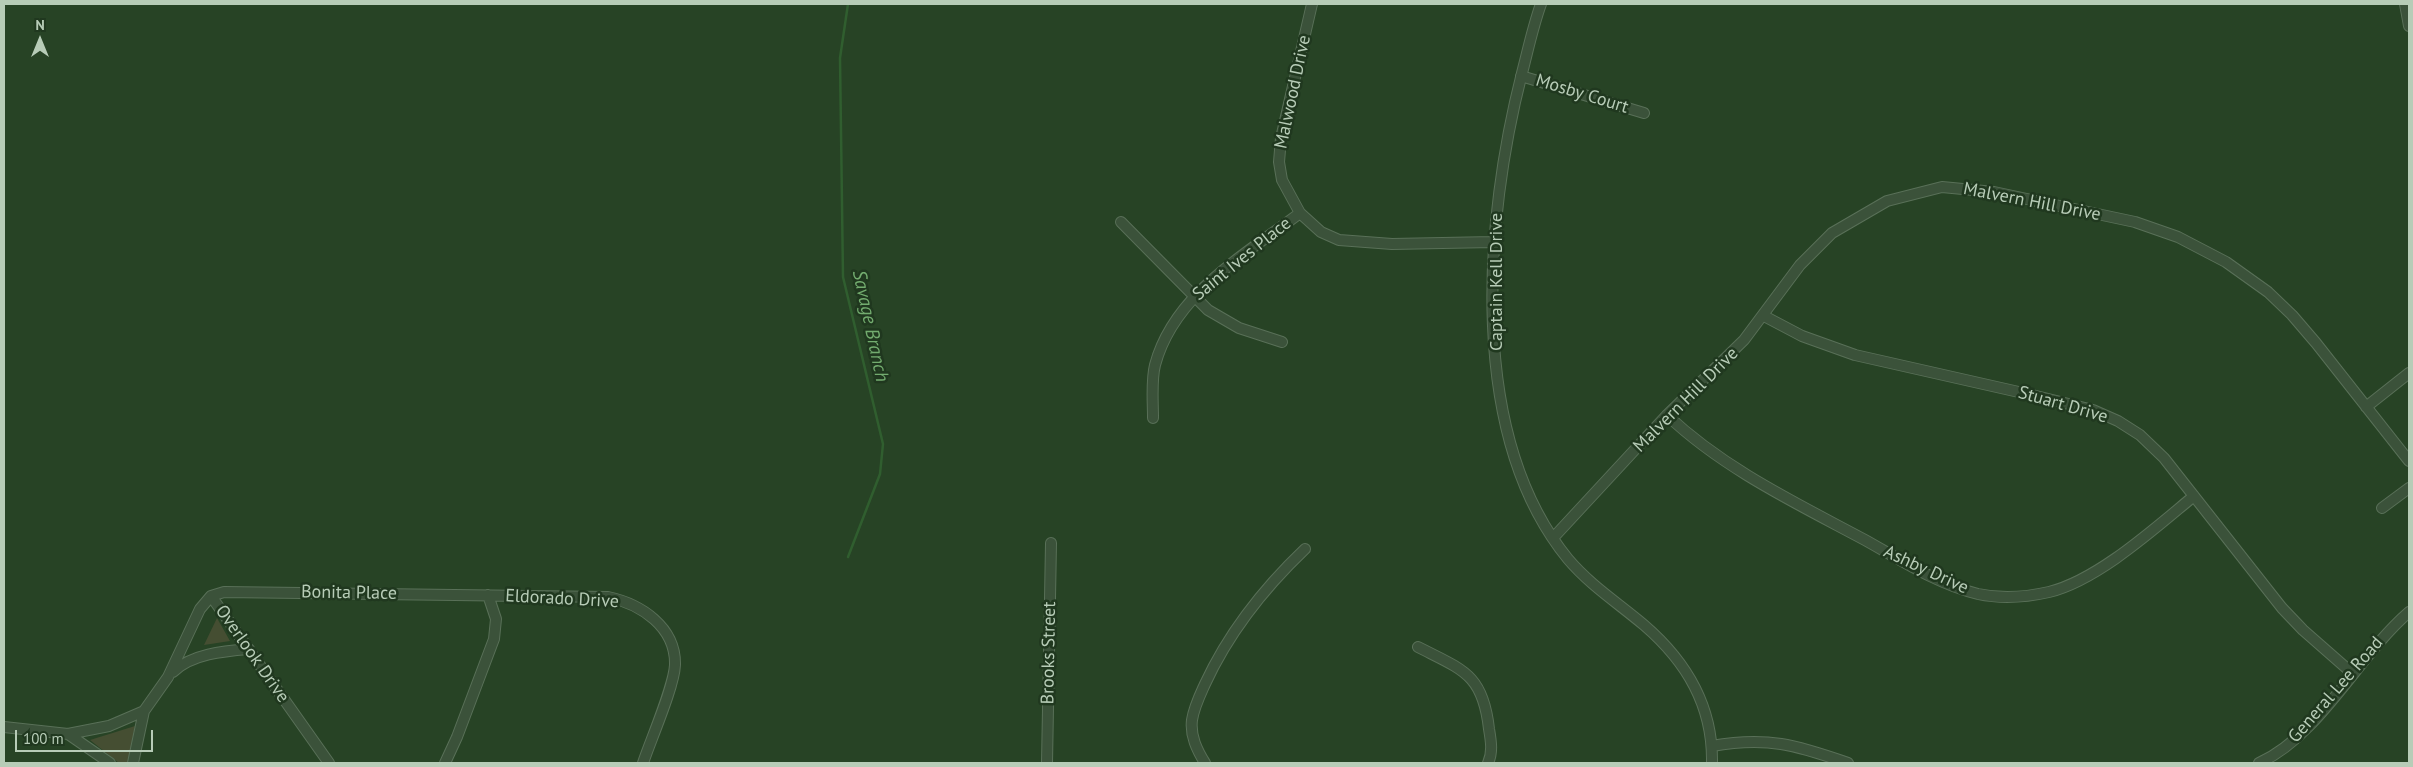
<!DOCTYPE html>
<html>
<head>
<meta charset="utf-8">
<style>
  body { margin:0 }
  #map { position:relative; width:2413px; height:767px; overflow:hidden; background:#274325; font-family:"PT Sans",sans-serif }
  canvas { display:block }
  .frame { position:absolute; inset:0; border:5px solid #b7ccb7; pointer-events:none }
  .north { position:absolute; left:15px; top:15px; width:50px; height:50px; -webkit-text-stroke:4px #20381f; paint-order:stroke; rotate:0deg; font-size:14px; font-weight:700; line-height:20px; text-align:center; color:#b7ccb7 }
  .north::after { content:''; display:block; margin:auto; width:18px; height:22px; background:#b7ccb7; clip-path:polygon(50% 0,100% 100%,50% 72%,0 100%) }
  .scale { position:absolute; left:15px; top:730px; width:138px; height:22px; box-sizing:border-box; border:2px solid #b7ccb7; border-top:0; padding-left:6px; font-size:15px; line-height:18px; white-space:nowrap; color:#b7ccb7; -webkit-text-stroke:4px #20381f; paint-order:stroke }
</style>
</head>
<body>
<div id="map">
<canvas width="2413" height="767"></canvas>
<div class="frame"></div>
<div class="north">N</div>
<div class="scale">100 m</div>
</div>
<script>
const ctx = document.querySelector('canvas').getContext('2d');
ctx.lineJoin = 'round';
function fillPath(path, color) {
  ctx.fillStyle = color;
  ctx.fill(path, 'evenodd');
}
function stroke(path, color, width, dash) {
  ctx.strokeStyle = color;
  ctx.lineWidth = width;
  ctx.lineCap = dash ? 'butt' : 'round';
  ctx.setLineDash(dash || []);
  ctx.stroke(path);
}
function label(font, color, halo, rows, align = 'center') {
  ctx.font = font + ' "PT Sans",sans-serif';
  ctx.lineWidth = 5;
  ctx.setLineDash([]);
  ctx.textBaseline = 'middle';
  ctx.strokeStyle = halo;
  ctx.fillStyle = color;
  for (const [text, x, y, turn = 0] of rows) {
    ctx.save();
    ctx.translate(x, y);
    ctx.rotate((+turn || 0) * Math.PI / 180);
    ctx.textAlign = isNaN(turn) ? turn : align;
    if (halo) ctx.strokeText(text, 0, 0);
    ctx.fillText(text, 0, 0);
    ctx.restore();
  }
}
fillPath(new Path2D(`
  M 217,618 L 230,641 L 204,645 Z
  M 135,726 L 128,763 L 119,763 L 90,740 Z`), '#454e32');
stroke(new Path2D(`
  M 848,557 L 880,474 L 883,444 L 843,277 L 840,58 L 848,4`), '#305e2f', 2.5);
const minor = new Path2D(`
  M 1312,4 L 1281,138 L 1279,162 L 1282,180 L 1300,213 L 1321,232 L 1339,240 L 1392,244 L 1493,242
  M 1541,4 C 1533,26 1528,50 1522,73 C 1485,218 1466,434 1568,559 C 1590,585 1618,603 1644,625 C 1687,662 1713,706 1712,763
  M 2405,4 L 2409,26
  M 1521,76 L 1644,113
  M 1121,222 L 1208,310 L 1239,328 L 1282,342
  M 1764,316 L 1802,336 L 1855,355 L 2032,395 L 2093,410 L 2118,421 L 2140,435 L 2164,458 L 2282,608 L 2303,630 L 2352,673
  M 2366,407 L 2409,373
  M 1667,415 C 1724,469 1796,503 1865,540 C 1901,560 1937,584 1978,594 C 2001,599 2027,597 2049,592 C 2098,580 2155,528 2194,496
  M 1153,418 C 1153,401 1151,381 1155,365 C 1174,294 1245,255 1300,213
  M 2382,508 L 2409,488
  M 1553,538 L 1667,415 L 1744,340 L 1800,265 L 1832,233 L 1887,201 L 1942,187 L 1994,192 L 2135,222 L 2178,237 L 2226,262 L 2268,292 L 2292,315 L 2316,343 L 2409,461
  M 211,596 L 329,763
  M 1418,647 C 1463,670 1483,674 1489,729 C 1491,741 1493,752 1488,763
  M 173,672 C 191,654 224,651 249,649
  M 4,727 L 68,734 L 110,763
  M 68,734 L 109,726 L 144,711 L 168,677 L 200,609 L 211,596 L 224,592 L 608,597 C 641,604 676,627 675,665 C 674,687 651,739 643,763
  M 1712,746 C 1767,736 1796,745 1848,763
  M 133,763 L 144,711
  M 445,763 L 457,737 L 494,639 L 496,619 L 488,595
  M 1047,763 L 1051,543
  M 1205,763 C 1197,750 1190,736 1192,720 C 1194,707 1200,695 1205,684 C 1229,632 1264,588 1305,549
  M 2259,763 C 2319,736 2358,656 2409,612`);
stroke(minor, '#597058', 12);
stroke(minor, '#3b523a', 10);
label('18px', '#b7ccb7', '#20381f', [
  ["Malwood Drive",1293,92,-78],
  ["Mosby Court",1582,94,17],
  ["Malvern Hill Drive",2032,202,11],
  ["Saint Ives Place",1242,259,-39],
  ["Captain Kell Drive",1497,282,-90],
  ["Malvern Hill Drive",1686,400,-45],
  ["Stuart Drive",2063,405,16],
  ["Ashby Drive",1926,570,25],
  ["Bonita Place",349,593,1],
  ["Eldorado Drive",562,599,3],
  ["Brooks Street",1049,653,-89],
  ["Overlook Drive",252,654,55],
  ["General Lee Road",2336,690,-49]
]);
label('italic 19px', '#73ac6f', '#20381f', [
  ["Savage Branch",870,326,78]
]);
</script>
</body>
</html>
